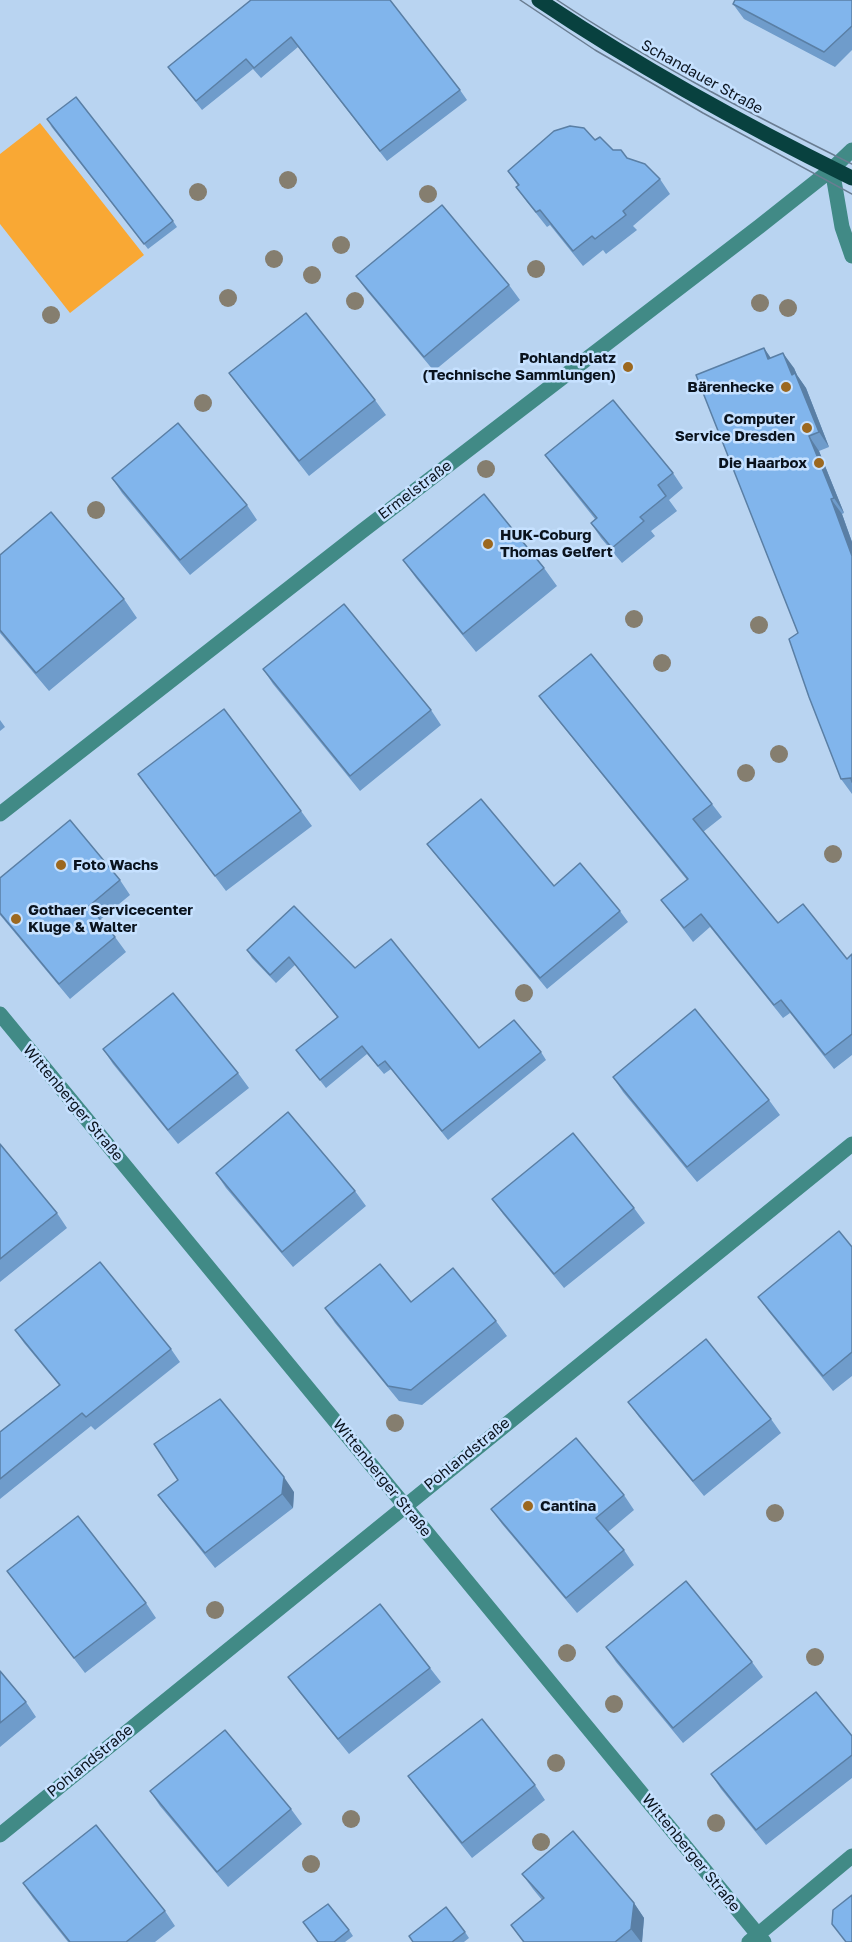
<!DOCTYPE html>
<html>
<head>
<meta charset="utf-8">
<style>
  body { margin:0 }
  canvas { display:block; background:#b9d4f1 }
</style>
</head>
<body>
<canvas width="852" height="1942"></canvas>
<script>
const ctx = document.querySelector('canvas').getContext('2d');
ctx.lineJoin = 'round';
function fillPath(path, color) {
  ctx.fillStyle = color;
  ctx.fill(path, 'evenodd');
}
function stroke(path, color, width, dash) {
  ctx.strokeStyle = color;
  ctx.lineWidth = width;
  ctx.lineCap = dash ? 'butt' : 'round';
  ctx.setLineDash(dash || []);
  ctx.stroke(path);
}
function label(font, color, halo, rows, align = 'center') {
  ctx.font = font + ' "Golos Text",sans-serif';
  ctx.lineWidth = 5;
  ctx.setLineDash([]);
  ctx.textBaseline = 'middle';
  ctx.strokeStyle = halo;
  ctx.fillStyle = color;
  for (const [text, x, y, turn = 0] of rows) {
    ctx.save();
    ctx.translate(x, y);
    ctx.rotate((+turn || 0) * Math.PI / 180);
    ctx.textAlign = isNaN(turn) ? turn : align;
    if (halo) ctx.strokeText(text, 0, 0);
    ctx.fillText(text, 0, 0);
    ctx.restore();
  }
}
fillPath(new Path2D(`
  M 40,123 L 144,255 L 70,313 L 0,224 L 0,154 Z`), '#f9a834');
stroke(new Path2D(`
  M 832,169 L 842,227 L 852,256
  M 0,814 L 361,532 L 760,226 L 832,169 L 852,150
  M 0,1014 L 764,1942
  M 0,1835 L 852,1144
  M 749,1942 L 852,1856`), '#418a86', 15);
stroke(new Path2D(`
  M 539,0 C 639,67 744,125 852,178`), '#08413f', 15);
stroke(new Path2D(`
  M 520,0 L 595,50 L 703,113 L 852,194
  M 557,0 C 650,62 751,114 852,164`), '#6a7d92', 1.5);
ctx.fillStyle = '#857e6f';
for (const [x, y] of [
  [288,180],
  [198,192],
  [428,194],
  [341,245],
  [274,259],
  [536,269],
  [312,275],
  [228,298],
  [355,301],
  [760,303],
  [788,308],
  [51,315],
  [203,403],
  [486,469],
  [96,510],
  [634,619],
  [759,625],
  [662,663],
  [779,754],
  [746,773],
  [833,854],
  [524,993],
  [395,1423],
  [775,1513],
  [215,1610],
  [567,1653],
  [815,1657],
  [614,1704],
  [556,1763],
  [351,1819],
  [716,1823],
  [541,1842],
  [311,1864]
]) {
  ctx.beginPath();
  ctx.arc(x, y, 9, 0, 2 * Math.PI);
  ctx.fill();
}
fillPath(new Path2D(`
  M 251,0 L 460,90 L 467,100 L 387,161 L 298,47 L 261,78 L 253,69 L 202,110 L 168,67 Z
  M 852,0 L 852,50 L 835,67 L 744,19 L 733,4 Z
  M 50,125 L 173,221 L 177,227 L 148,249 Z
  M 595,140 L 627,158 L 660,179 L 670,194 L 633,226 L 637,230 L 606,254 L 603,250 L 583,266 L 550,225 L 547,227 L 527,202 L 516,187 L 518,186 L 508,171 Z
  M 356,276 L 509,285 L 520,300 L 434,371 L 367,291 Z
  M 764,348 L 771,358 L 794,368 L 797,375 L 806,388 L 829,447 L 819,451 L 844,513 L 842,514 L 852,542 L 852,794 L 841,779 L 798,633 Z
  M 229,373 L 375,400 L 386,415 L 309,476 L 240,388 Z
  M 545,455 L 673,473 L 683,488 L 669,500 L 677,511 L 651,531 L 655,536 L 622,563 L 601,538 L 591,523 L 595,519 L 556,470 Z
  M 112,478 L 247,505 L 257,520 L 190,575 L 122,493 Z
  M 0,555 L 124,599 L 137,618 L 49,691 L 0,633 Z
  M 403,560 L 544,568 L 557,586 L 476,652 L 416,578 Z
  M 263,669 L 431,710 L 441,725 L 360,791 L 273,684 Z
  M 539,696 L 712,804 L 722,817 L 703,832 L 778,923 L 847,959 L 852,954 L 852,1055 L 834,1069 L 790,1013 L 783,1018 L 710,927 L 693,942 L 661,900 L 687,880 L 549,709 Z
  M 0,720 L 5,727 L 0,731 Z
  M 138,774 L 301,811 L 312,826 L 226,891 Z
  M 427,844 L 554,886 L 620,911 L 628,922 L 547,989 L 435,854 Z
  M 0,878 L 120,880 L 130,895 L 101,919 L 115,937 L 126,952 L 70,999 L 0,915 Z
  M 247,950 L 355,968 L 479,1048 L 541,1052 L 546,1060 L 448,1140 L 391,1069 L 384,1074 L 367,1054 L 326,1088 L 296,1050 L 337,1017 L 295,965 L 276,983 L 252,958 Z
  M 103,1049 L 238,1073 L 249,1088 L 178,1144 L 113,1064 Z
  M 613,1077 L 769,1100 L 780,1115 L 697,1182 L 623,1092 Z
  M 0,1144 L 57,1213 L 67,1228 L 0,1282 Z
  M 216,1173 L 355,1191 L 366,1206 L 293,1267 L 226,1188 Z
  M 492,1199 L 634,1208 L 645,1223 L 564,1288 L 503,1214 Z
  M 852,1247 L 852,1376 L 833,1391 L 769,1312 L 758,1297 Z
  M 411,1302 L 496,1321 L 507,1336 L 422,1405 L 399,1401 L 335,1323 L 325,1308 Z
  M 15,1330 L 171,1349 L 180,1362 L 95,1430 L 91,1426 L 0,1499 L 0,1432 L 59,1385 L 24,1343 Z
  M 628,1402 L 771,1419 L 781,1433 L 704,1496 L 639,1417 Z
  M 178,1480 L 294,1492 L 293,1508 L 215,1568 L 169,1510 L 158,1495 Z
  M 624,1495 L 634,1510 L 608,1532 L 624,1550 L 634,1565 L 577,1613 L 502,1524 L 491,1509 Z
  M 7,1571 L 146,1603 L 156,1618 L 85,1673 Z
  M 606,1647 L 752,1662 L 763,1677 L 683,1743 L 616,1662 Z
  M 430,1668 L 441,1682 L 349,1754 L 299,1692 L 288,1677 Z
  M 0,1671 L 26,1702 L 36,1717 L 0,1747 Z
  M 852,1736 L 852,1778 L 766,1845 L 721,1789 L 711,1774 Z
  M 408,1776 L 535,1785 L 545,1800 L 472,1858 L 419,1791 Z
  M 150,1791 L 291,1809 L 302,1824 L 228,1887 L 160,1806 Z
  M 522,1874 L 634,1903 L 644,1918 L 642,1942 L 523,1942 L 511,1925 L 542,1900 L 533,1889 Z
  M 23,1883 L 165,1911 L 175,1926 L 155,1942 L 68,1942 L 33,1898 Z
  M 349,1930 L 353,1936 L 345,1942 L 318,1942 Z
  M 465,1932 L 469,1938 L 464,1942 L 413,1942 Z`), '#6f9ccb');
fillPath(new Path2D(`
  M 764,348 L 774,363 L 768,359 Z
  M 783,353 L 794,368 L 797,375 L 806,388 L 829,447 L 819,432 L 792,375 Z
  M 809,436 L 819,451 L 844,513 L 834,498 Z
  M 831,499 L 842,514 L 852,542 L 852,556 Z
  M 284,1477 L 294,1492 L 293,1508 L 282,1494 Z
  M 634,1903 L 644,1918 L 642,1942 L 641,1942 L 631,1929 Z`), '#5a7fa5');
const building = new Path2D(`
  M 251,0 L 390,0 L 460,90 L 380,151 L 291,37 L 254,68 L 246,59 L 196,101 L 168,67 Z
  M 735,0 L 852,0 L 852,26 L 824,52 L 733,4 Z
  M 76,97 L 173,221 L 144,244 L 47,119 Z
  M 570,126 L 584,128 L 595,140 L 600,137 L 613,150 L 621,150 L 627,158 L 645,164 L 660,179 L 623,211 L 626,215 L 595,239 L 592,236 L 573,251 L 540,210 L 536,212 L 516,187 L 519,185 L 508,171 L 554,131 Z
  M 442,205 L 509,285 L 424,357 L 356,276 Z
  M 306,313 L 375,400 L 299,461 L 229,373 Z
  M 764,348 L 768,359 L 783,353 L 792,375 L 795,373 L 819,432 L 809,436 L 834,498 L 831,499 L 852,556 L 852,782 L 851,778 L 841,779 L 809,697 L 789,639 L 798,633 L 696,375 Z
  M 613,400 L 673,473 L 658,485 L 666,496 L 640,517 L 644,521 L 612,548 L 591,523 L 597,518 L 545,455 Z
  M 178,423 L 247,505 L 180,560 L 112,478 Z
  M 484,494 L 544,568 L 463,634 L 403,560 Z
  M 51,512 L 124,599 L 36,673 L 0,630 L 0,555 Z
  M 344,604 L 431,710 L 350,776 L 263,669 Z
  M 591,654 L 712,804 L 693,819 L 778,923 L 803,904 L 847,959 L 852,954 L 852,1034 L 825,1055 L 781,1000 L 774,1005 L 701,914 L 684,928 L 661,900 L 688,879 L 539,696 Z
  M 224,709 L 301,811 L 215,876 L 138,774 Z
  M 481,799 L 554,886 L 580,863 L 620,911 L 540,978 L 427,844 Z
  M 70,820 L 120,880 L 89,906 L 115,937 L 59,984 L 0,913 L 0,878 Z
  M 294,906 L 355,968 L 391,939 L 479,1048 L 514,1020 L 541,1052 L 442,1131 L 385,1061 L 378,1066 L 362,1046 L 320,1080 L 296,1050 L 338,1017 L 289,957 L 270,975 L 247,950 Z
  M 173,993 L 238,1073 L 168,1130 L 103,1049 Z
  M 695,1009 L 769,1100 L 687,1167 L 613,1077 Z
  M 288,1112 L 355,1191 L 282,1252 L 216,1173 Z
  M 573,1133 L 634,1208 L 554,1274 L 492,1199 Z
  M 0,1144 L 57,1213 L 0,1259 Z
  M 839,1231 L 852,1247 L 852,1352 L 823,1376 L 758,1297 Z
  M 100,1262 L 171,1349 L 86,1417 L 82,1413 L 0,1479 L 0,1432 L 60,1385 L 15,1330 Z
  M 380,1264 L 411,1302 L 453,1268 L 496,1321 L 411,1390 L 388,1386 L 325,1308 Z
  M 706,1339 L 771,1419 L 693,1481 L 628,1402 Z
  M 220,1399 L 284,1477 L 282,1494 L 205,1553 L 158,1495 L 178,1480 L 154,1444 Z
  M 576,1438 L 624,1495 L 596,1518 L 624,1550 L 566,1598 L 491,1509 Z
  M 78,1516 L 146,1603 L 74,1658 L 7,1571 Z
  M 686,1581 L 752,1662 L 673,1728 L 606,1647 Z
  M 380,1604 L 430,1668 L 338,1739 L 288,1677 Z
  M 0,1671 L 26,1702 L 0,1723 Z
  M 816,1692 L 852,1736 L 852,1755 L 756,1830 L 711,1774 Z
  M 482,1719 L 535,1785 L 462,1843 L 408,1776 Z
  M 225,1730 L 291,1809 L 217,1872 L 150,1791 Z
  M 96,1825 L 165,1911 L 126,1942 L 70,1942 L 23,1883 Z
  M 573,1831 L 634,1903 L 631,1929 L 615,1942 L 524,1942 L 511,1925 L 544,1898 L 522,1874 Z
  M 852,1895 L 852,1942 L 846,1942 L 832,1924 L 833,1910 Z
  M 328,1904 L 349,1930 L 334,1942 L 318,1942 L 303,1922 Z
  M 446,1907 L 465,1932 L 452,1942 L 413,1942 L 409,1936 Z`);
fillPath(building, '#81b5ec');
stroke(building, '#5a7fa5', 1.5);
for (const [x, y, r, color] of [
  [628,367,6,"#9c681f"],
  [786,387,6,"#9c681f"],
  [807,428,6,"#9c681f"],
  [819,463,6,"#9c681f"],
  [488,544,6,"#9c681f"],
  [61,865,6,"#9c681f"],
  [16,919,6,"#9c681f"],
  [528,1506,6,"#9c681f"]
]) {
  const dot = new Path2D();
  dot.arc(x, y, r, 0, 2 * Math.PI);
  ctx.fillStyle = color;
  ctx.fill(dot);
  stroke(dot, '#c6e1ff', 2);
}
label('15px', '#0a131e', '#c6e1ff', [
  ["Schandauer Straße",702,77,29],
  ["Ermelstraße",415,490,-37],
  ["Wittenberger Straße",73,1103,50],
  ["Pohlandstraße",467,1454,-39],
  ["Wittenberger Straße",382,1478,51],
  ["Pohlandstraße",90,1761,-39],
  ["Wittenberger Straße",691,1853,51]
]);
label('bold 15px', '#0a131e', '#c6e1ff', [
  ["Pohlandplatz",616,358],
  ["(Technische Sammlungen)",616,375],
  ["Bärenhecke",774,387],
  ["Computer",795,419],
  ["Service Dresden",795,436],
  ["Die Haarbox",807,463],
  ["HUK-Coburg",500,535,"left"],
  ["Thomas Gelfert",500,552,"left"],
  ["Foto Wachs",73,865,"left"],
  ["Gothaer Servicecenter",28,910,"left"],
  ["Kluge & Walter",28,927,"left"],
  ["Cantina",540,1506,"left"]
], 'right');
</script>
</body>
</html>
